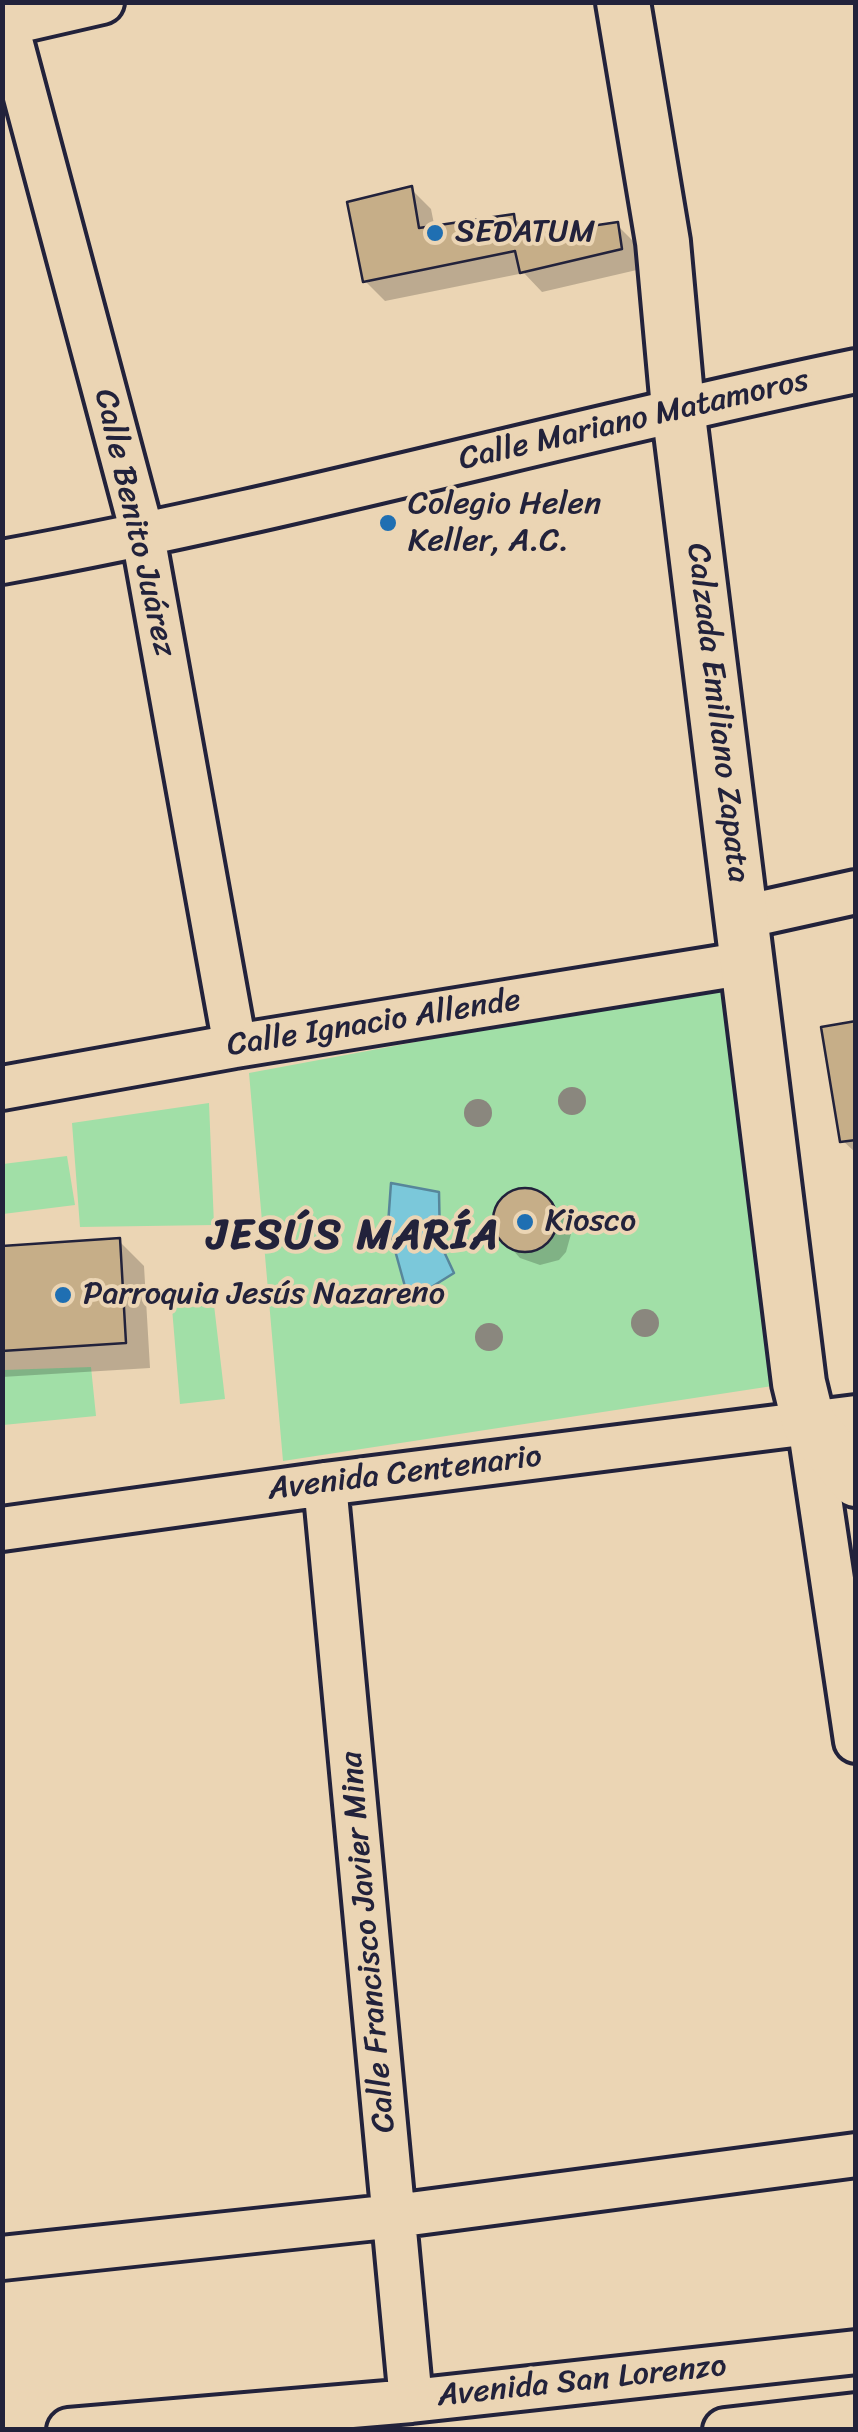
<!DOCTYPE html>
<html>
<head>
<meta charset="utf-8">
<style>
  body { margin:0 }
  #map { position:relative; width:858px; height:2432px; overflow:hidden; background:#ebd5b4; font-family:Sriracha,sans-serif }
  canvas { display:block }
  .frame { position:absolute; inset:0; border:5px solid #22223b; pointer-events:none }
</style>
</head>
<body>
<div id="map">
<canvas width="858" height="2432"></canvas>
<div class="frame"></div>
</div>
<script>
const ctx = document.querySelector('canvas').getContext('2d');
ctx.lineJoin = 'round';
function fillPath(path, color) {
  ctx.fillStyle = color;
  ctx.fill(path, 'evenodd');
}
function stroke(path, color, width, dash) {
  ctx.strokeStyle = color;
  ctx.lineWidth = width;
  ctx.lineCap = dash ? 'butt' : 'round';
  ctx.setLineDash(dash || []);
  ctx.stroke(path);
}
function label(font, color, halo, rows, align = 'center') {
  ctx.font = font + ' Sriracha,sans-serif';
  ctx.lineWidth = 8;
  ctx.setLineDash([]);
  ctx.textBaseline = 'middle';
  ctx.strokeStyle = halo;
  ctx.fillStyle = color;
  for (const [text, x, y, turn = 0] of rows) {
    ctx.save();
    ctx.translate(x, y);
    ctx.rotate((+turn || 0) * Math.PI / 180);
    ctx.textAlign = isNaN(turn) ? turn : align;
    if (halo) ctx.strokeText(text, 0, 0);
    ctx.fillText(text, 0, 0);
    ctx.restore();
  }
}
fillPath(new Path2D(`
  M 743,981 L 792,1383 L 283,1461 L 249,1073 Z
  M 209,1103 L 214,1225 L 80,1227 L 72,1123 Z
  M 67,1156 L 75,1205 L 3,1214 L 3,1164 Z
  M 214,1305 L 225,1399 L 180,1404 L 172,1308 Z
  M 91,1367 L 96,1416 L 3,1425 L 3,1370 Z`), '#a1dfa7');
const water = new Path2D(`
  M 391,1183 L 439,1192 L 440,1243 L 454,1273 L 409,1301 L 388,1225 Z`);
fillPath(water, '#7bc8da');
stroke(water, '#57869a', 2.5);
fillPath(new Path2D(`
  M 411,189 L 431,209 L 435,229 L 513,217 L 533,237 L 617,225 L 637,245 L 641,269 L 542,292 L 524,273 L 385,301 L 365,281 Z
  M 856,1024 L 856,1153 L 842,1140 Z
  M 522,1191 L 541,1195 L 563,1216 L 571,1234 L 566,1252 L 559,1260 L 540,1265 L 520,1258 L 499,1235 L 495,1216 L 504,1199 Z
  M 119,1241 L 144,1266 L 150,1368 L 2,1377 L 2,1248 Z`), '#0003');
const building = new Path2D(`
  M 412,186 L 419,228 L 514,214 L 517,237 L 618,222 L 622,249 L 520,273 L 515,251 L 363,282 L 347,202 Z
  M 856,1021 L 856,1140 L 840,1142 L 821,1027 Z
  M493 1220a32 32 0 1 1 64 0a32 32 0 1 1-64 0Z
  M 120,1238 L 126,1343 L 2,1351 L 2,1246 Z`);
fillPath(building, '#c6ae88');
stroke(building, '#22223b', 2.5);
const minor = new Path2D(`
  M 2,7 L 143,536 L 235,1046
  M 2,25 L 102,2
  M 2,562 C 289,510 570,430 856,371
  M 743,917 L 856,892
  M 2,1088 L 235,1046 L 747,963
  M 809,1424 L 856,1741
  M 325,1484 L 411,2401
  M 2,1529 L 325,1484 L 856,1417
  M 2,2258 L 395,2216 L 856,2155
  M 69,2430 L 411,2401 L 856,2352
  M 725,2430 L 856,2415`);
const major = new Path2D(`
  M 623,2 L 663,242 L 678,408 L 799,1383 L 809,1424 L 856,1480`);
stroke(minor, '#22223b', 50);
stroke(major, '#22223b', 60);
stroke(minor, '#ebd5b4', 42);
stroke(major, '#ebd5b4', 52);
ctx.fillStyle = '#8a877e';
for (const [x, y] of [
  [572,1101],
  [478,1113],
  [645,1323],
  [489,1337]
]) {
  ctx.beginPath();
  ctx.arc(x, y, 14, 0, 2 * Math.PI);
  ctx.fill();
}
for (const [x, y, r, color] of [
  [435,233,10,"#1f6fb2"],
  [388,523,10,"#1f6fb2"],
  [525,1222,10,"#1f6fb2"],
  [63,1295,10,"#1f6fb2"]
]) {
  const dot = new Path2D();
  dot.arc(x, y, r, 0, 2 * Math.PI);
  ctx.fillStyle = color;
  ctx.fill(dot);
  stroke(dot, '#ebd5b4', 4);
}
label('32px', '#22223b', '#ebd5b4', [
  ["SEDATUM",455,233],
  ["Colegio Helen",408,505],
  ["Keller, A.C.",408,542],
  ["Kiosco",545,1222],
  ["Parroquia Jesús Nazareno",83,1295]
], 'left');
label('32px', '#22223b', '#ebd5b4', [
  ["Calle Mariano Matamoros",634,421,-13],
  ["Calle Benito Juárez",134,523,77],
  ["Calzada Emiliano Zapata",717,713,83],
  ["Calle Ignacio Allende",374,1024,-9],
  ["Avenida Centenario",405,1474,-7],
  ["Calle Francisco Javier Mina",369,1942,-95],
  ["Avenida San Lorenzo",582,2382,-6]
]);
ctx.letterSpacing = '2.5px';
label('bold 42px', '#22223b', '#ebd5b4', [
  ["JESÚS MARÍA",354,1237]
]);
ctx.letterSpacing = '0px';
</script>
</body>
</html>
